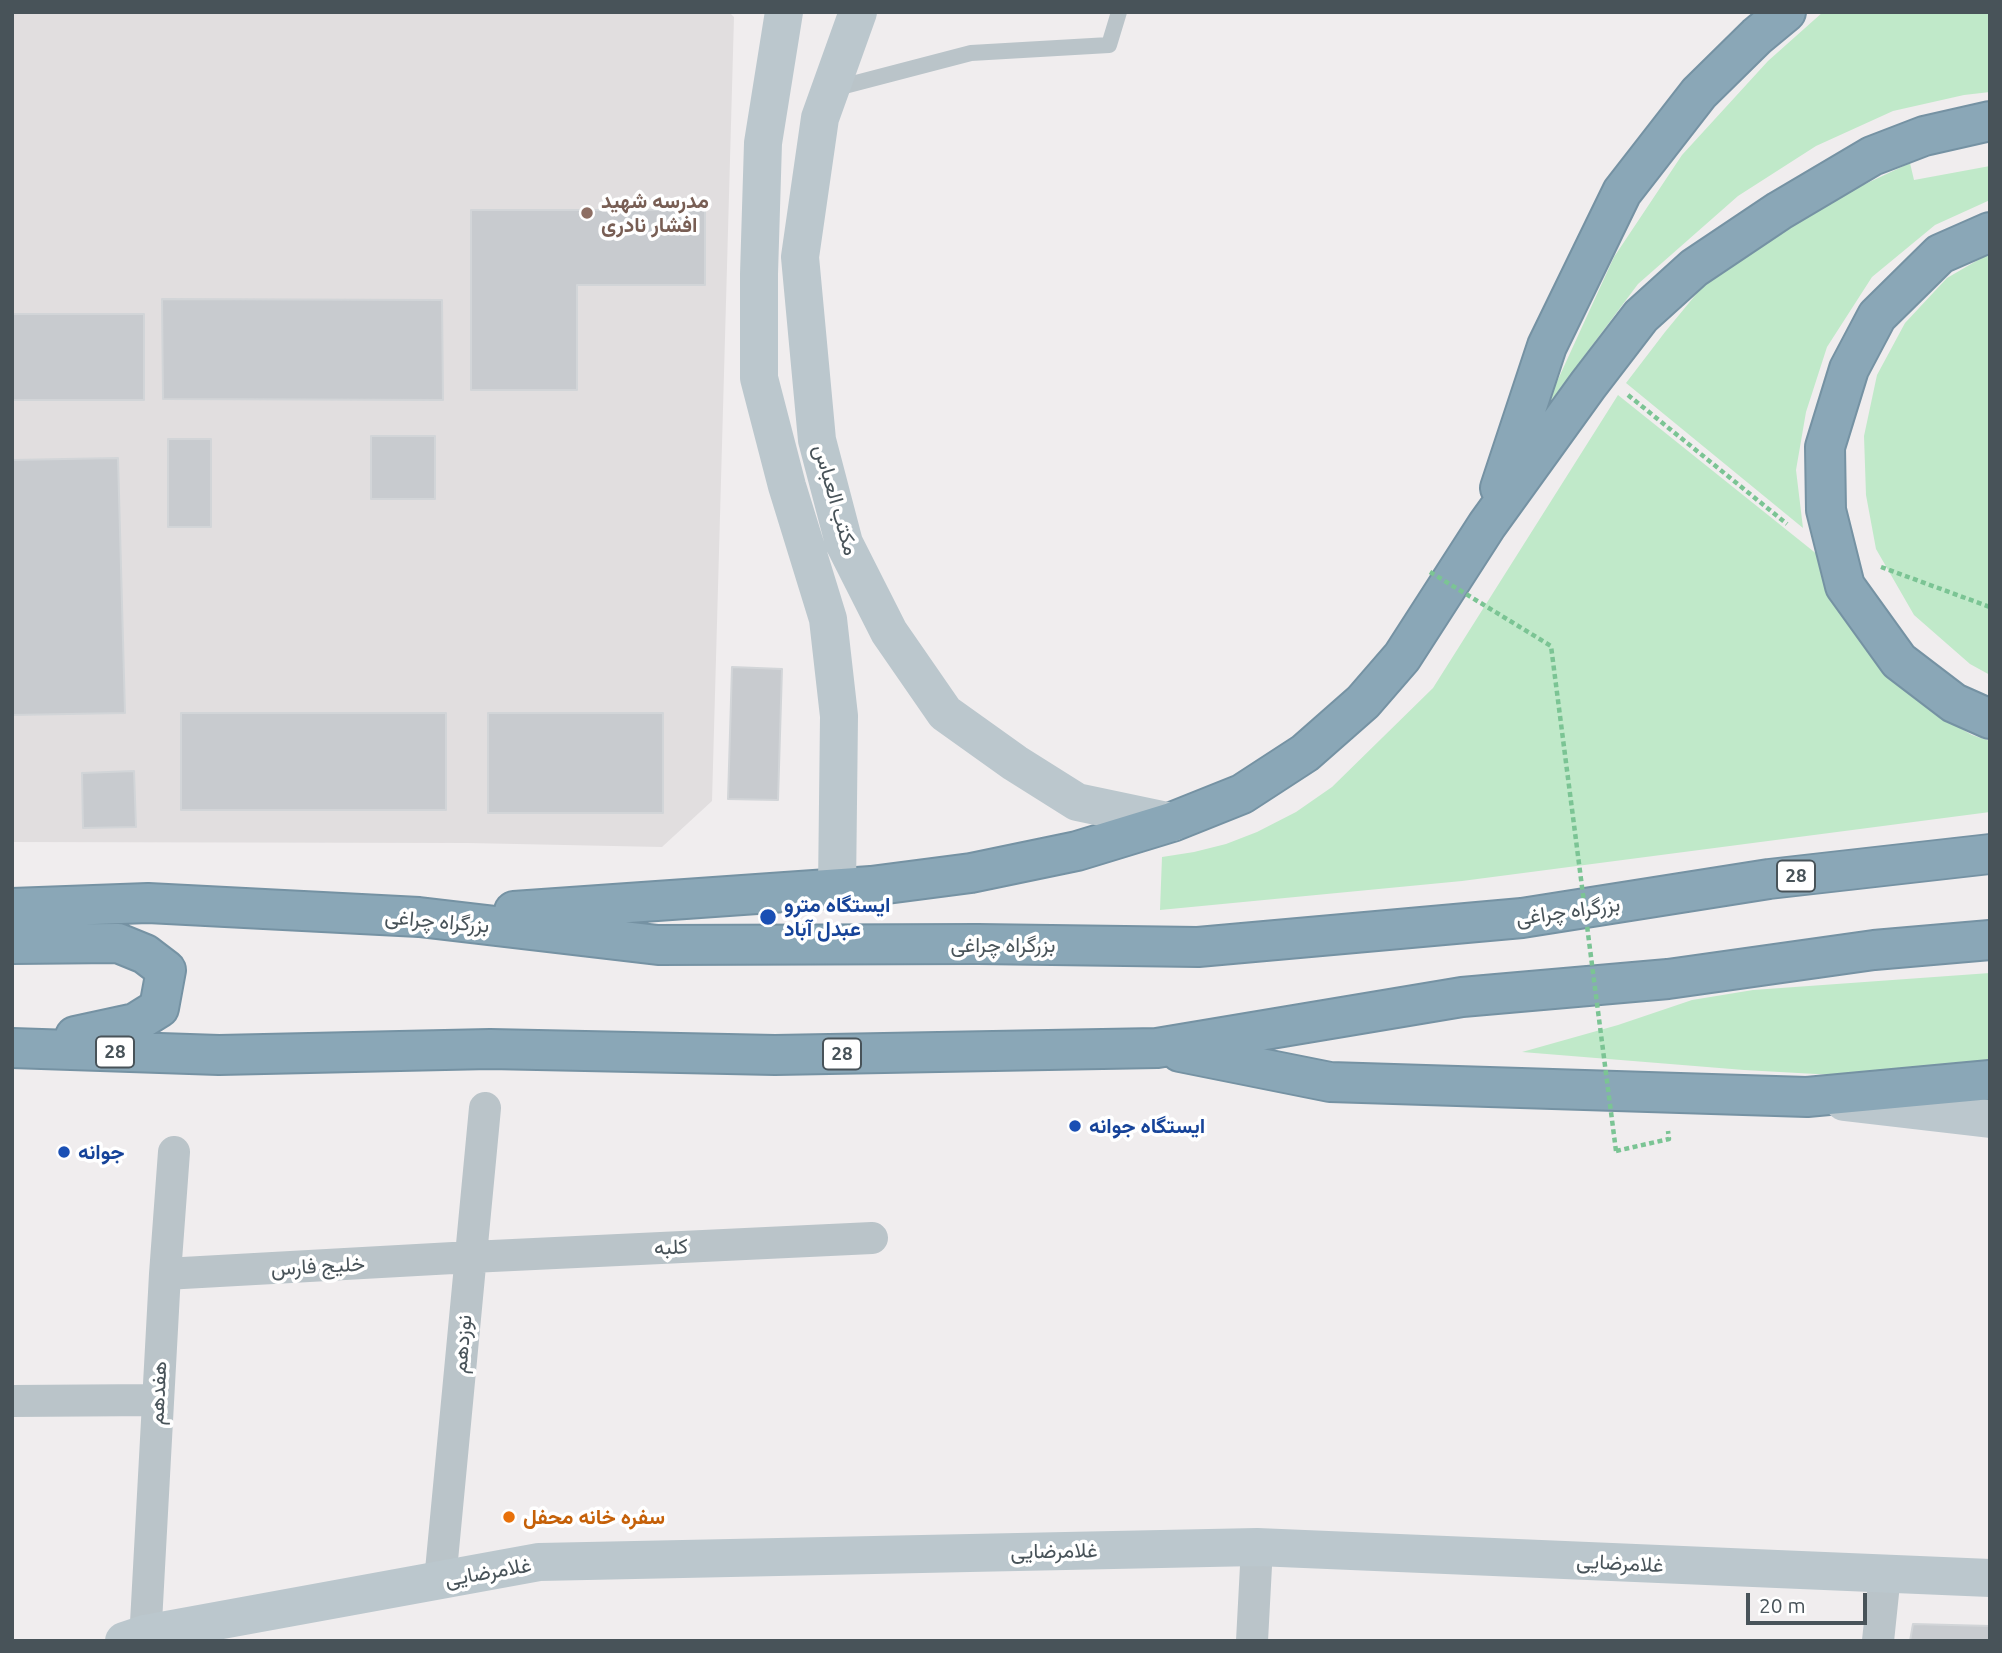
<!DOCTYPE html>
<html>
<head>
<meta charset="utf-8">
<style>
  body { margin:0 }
  #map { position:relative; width:2002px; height:1653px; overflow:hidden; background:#f0edee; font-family:Ubuntu,sans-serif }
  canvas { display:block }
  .frame { position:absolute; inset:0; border:14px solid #485359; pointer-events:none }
  .scale { position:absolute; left:1746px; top:1593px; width:121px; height:32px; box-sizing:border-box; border:4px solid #485359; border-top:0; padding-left:9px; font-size:21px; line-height:24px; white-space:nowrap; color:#485359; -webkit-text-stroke:5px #fff; paint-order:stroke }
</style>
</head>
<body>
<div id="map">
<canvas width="2002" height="1653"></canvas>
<div class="frame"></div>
<div class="scale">20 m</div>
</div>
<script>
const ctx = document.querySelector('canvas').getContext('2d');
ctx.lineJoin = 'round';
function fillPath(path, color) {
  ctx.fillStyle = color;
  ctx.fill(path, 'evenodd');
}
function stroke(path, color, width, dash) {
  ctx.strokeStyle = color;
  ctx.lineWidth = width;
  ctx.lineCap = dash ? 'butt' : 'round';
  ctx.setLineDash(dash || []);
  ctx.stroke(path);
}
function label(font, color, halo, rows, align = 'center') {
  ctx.font = font + ' Ubuntu,Vazirmatn,sans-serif';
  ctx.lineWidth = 7;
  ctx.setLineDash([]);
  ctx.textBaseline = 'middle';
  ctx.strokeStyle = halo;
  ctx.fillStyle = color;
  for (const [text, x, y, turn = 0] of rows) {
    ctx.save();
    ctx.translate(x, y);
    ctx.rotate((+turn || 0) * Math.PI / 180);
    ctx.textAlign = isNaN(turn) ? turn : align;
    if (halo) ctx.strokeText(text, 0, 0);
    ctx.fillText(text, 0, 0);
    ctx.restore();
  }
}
fillPath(new Path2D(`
  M 12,12 L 729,12 L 734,17 L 712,801 L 662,847 L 468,843 L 12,842 Z`), '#e1dedf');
fillPath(new Path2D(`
  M 1823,12 L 1990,12 L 1990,92 L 1964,95 L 1893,111 L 1816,146 L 1738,196 L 1638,284 L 1544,410 L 1614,257 L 1682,155 L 1768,61 Z
  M 1910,163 L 1914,180 L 1990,166 L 1990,200 L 1935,225 L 1872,277 L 1827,347 L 1806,412 L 1796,470 L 1803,528 L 1626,383 L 1665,332 L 1707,281 L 1829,201 Z
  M 1990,253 L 1990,675 L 1970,664 L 1914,615 L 1876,549 L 1866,495 L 1864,436 L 1877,375 L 1905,323 L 1947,278 Z
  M 1618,395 L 1818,555 L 1846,620 L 1866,649 L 1889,676 L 1915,698 L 1943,718 L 1972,735 L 1990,741 L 1990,812 L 1462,881 L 1160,910 L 1162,857 L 1194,852 L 1226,844 L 1257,832 L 1296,812 L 1332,787 L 1433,688 Z
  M 1990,973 L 1990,1068 L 1870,1077 L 1744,1070 L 1522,1052 L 1618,1025 L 1692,1000 L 1753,990 Z`), '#c0e9c9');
const building = new Path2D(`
  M 471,210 L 705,210 L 705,285 L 577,285 L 577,390 L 471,390 Z
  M 162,299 L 442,300 L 443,400 L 163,399 Z
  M 12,314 L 144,314 L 144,400 L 12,400 Z
  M 371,436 L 435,436 L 435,499 L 371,499 Z
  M 168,439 L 211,439 L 211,527 L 168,527 Z
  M 118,458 L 125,713 L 12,715 L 12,460 Z
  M 732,667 L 782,669 L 778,800 L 728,799 Z
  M 181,713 L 446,713 L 446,810 L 181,810 Z
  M 488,713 L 663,713 L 663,813 L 488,813 Z
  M 134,771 L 136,827 L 83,828 L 82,773 Z
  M 1913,1624 L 1990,1626 L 1990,1641 L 1910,1641 Z`);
fillPath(building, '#c8cbcf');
stroke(building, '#d2d5d8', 2);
const highway = new Path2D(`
  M 1990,232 L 1940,254 L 1877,316 L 1849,369 L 1825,447 L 1826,510 L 1845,586 L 1899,661 L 1954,703 L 1990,719
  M 1500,488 L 1547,346 L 1622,192 L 1699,93 L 1757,36 L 1786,12
  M 12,908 L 148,903 L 419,917 L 658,945 L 978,944 L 1198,947 L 1522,918 L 1769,879 L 1990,854
  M 514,911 L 871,886 L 971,873 L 1077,851 L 1172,822 L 1242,794 L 1305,753 L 1363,702 L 1402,657 L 1487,525 L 1588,385 L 1641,316 L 1694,268 L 1779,211 L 1872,156 L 1924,136 L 1990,121
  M 12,944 L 118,943 L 145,954 L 166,970 L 159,1008 L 135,1023 L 75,1036
  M 12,1048 L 219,1055 L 490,1049 L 775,1055 L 1157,1048 L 1462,997 L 1668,979 L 1874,950 L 1990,940
  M 1180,1052 L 1330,1082 L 1807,1097 L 1990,1080`);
stroke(highway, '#7592a3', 42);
stroke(new Path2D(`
  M 1628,395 L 1787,524
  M 1881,567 L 1990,607
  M 1616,1151 L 1669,1139 L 1668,1131`), '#7bc494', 4.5, [5, 3.5]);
stroke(new Path2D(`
  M 833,89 L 971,53 L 1109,45 L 1119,12`), '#bac4c9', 16);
stroke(new Path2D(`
  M 165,1274 L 471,1257 L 872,1238
  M 12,1401 L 158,1400
  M 440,1581 L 485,1108
  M 145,1641 L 165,1274 L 174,1152
  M 1252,1641 L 1257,1547
  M 1878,1641 L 1885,1574`), '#bac4c9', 32);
stroke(new Path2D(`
  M 784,12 L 763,143 L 759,274 L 759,378 L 787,486 L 828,619 L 839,716 L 837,889
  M 858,12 L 820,118 L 800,257 L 817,440 L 844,543 L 889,632 L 945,713 L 1015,763 L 1077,802 L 1172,822
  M 1844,1102 L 1990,1119
  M 124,1641 L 145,1634 L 539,1562 L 1257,1547 L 1990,1578`), '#bbc7cd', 38);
stroke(highway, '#8aa7b7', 38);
stroke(new Path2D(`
  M 1430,572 L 1551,646 L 1616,1151`), '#7bc494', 4.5, [5, 3.5]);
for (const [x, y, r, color] of [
  [587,213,7,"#8d6e63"],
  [768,917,9,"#1a4fb4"],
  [1075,1126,7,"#1a4fb4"],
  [64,1152,7,"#1a4fb4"],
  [509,1517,7,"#e8710a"]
]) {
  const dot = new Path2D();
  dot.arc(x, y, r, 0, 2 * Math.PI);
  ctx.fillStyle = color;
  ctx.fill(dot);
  stroke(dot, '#fff', 2.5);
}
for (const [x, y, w] of [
  [1796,876,38],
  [115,1052,38],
  [842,1054,38]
]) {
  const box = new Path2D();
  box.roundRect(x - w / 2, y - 15.5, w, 31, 5);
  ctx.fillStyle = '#fff';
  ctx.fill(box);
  stroke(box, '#485359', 2);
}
label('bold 19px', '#485359', null, [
  ["28",1796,876],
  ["28",115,1052],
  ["28",842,1054]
]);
label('bold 21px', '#785e54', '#fff', [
  ["مدرسه شهید",601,201],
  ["افشار نادری",601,225]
], 'left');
label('21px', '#485359', '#fff', [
  ["مکتب العباس",836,500,74],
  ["بزرگراه چراغی",1568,911,-8],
  ["بزرگراه چراغی",437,921,5],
  ["بزرگراه چراغی",1003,945],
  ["کلبه",671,1247,-3],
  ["خلیج فارس",318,1266,-3],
  ["نوزدهم",462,1344,-85],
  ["هفدهم",158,1393,-87],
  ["غلامرضایی",1054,1551,-1],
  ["غلامرضایی",1620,1563,3],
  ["غلامرضایی",488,1572,-10]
]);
label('bold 21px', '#164399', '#fff', [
  ["ایستگاه مترو",784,905],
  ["عبدل آباد",784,929],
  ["ایستگاه جوانه",1089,1126],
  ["جوانه",78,1152]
], 'left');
label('bold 21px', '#c56008', '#fff', [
  ["سفره خانه محفل",523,1517]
], 'left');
</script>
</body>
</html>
